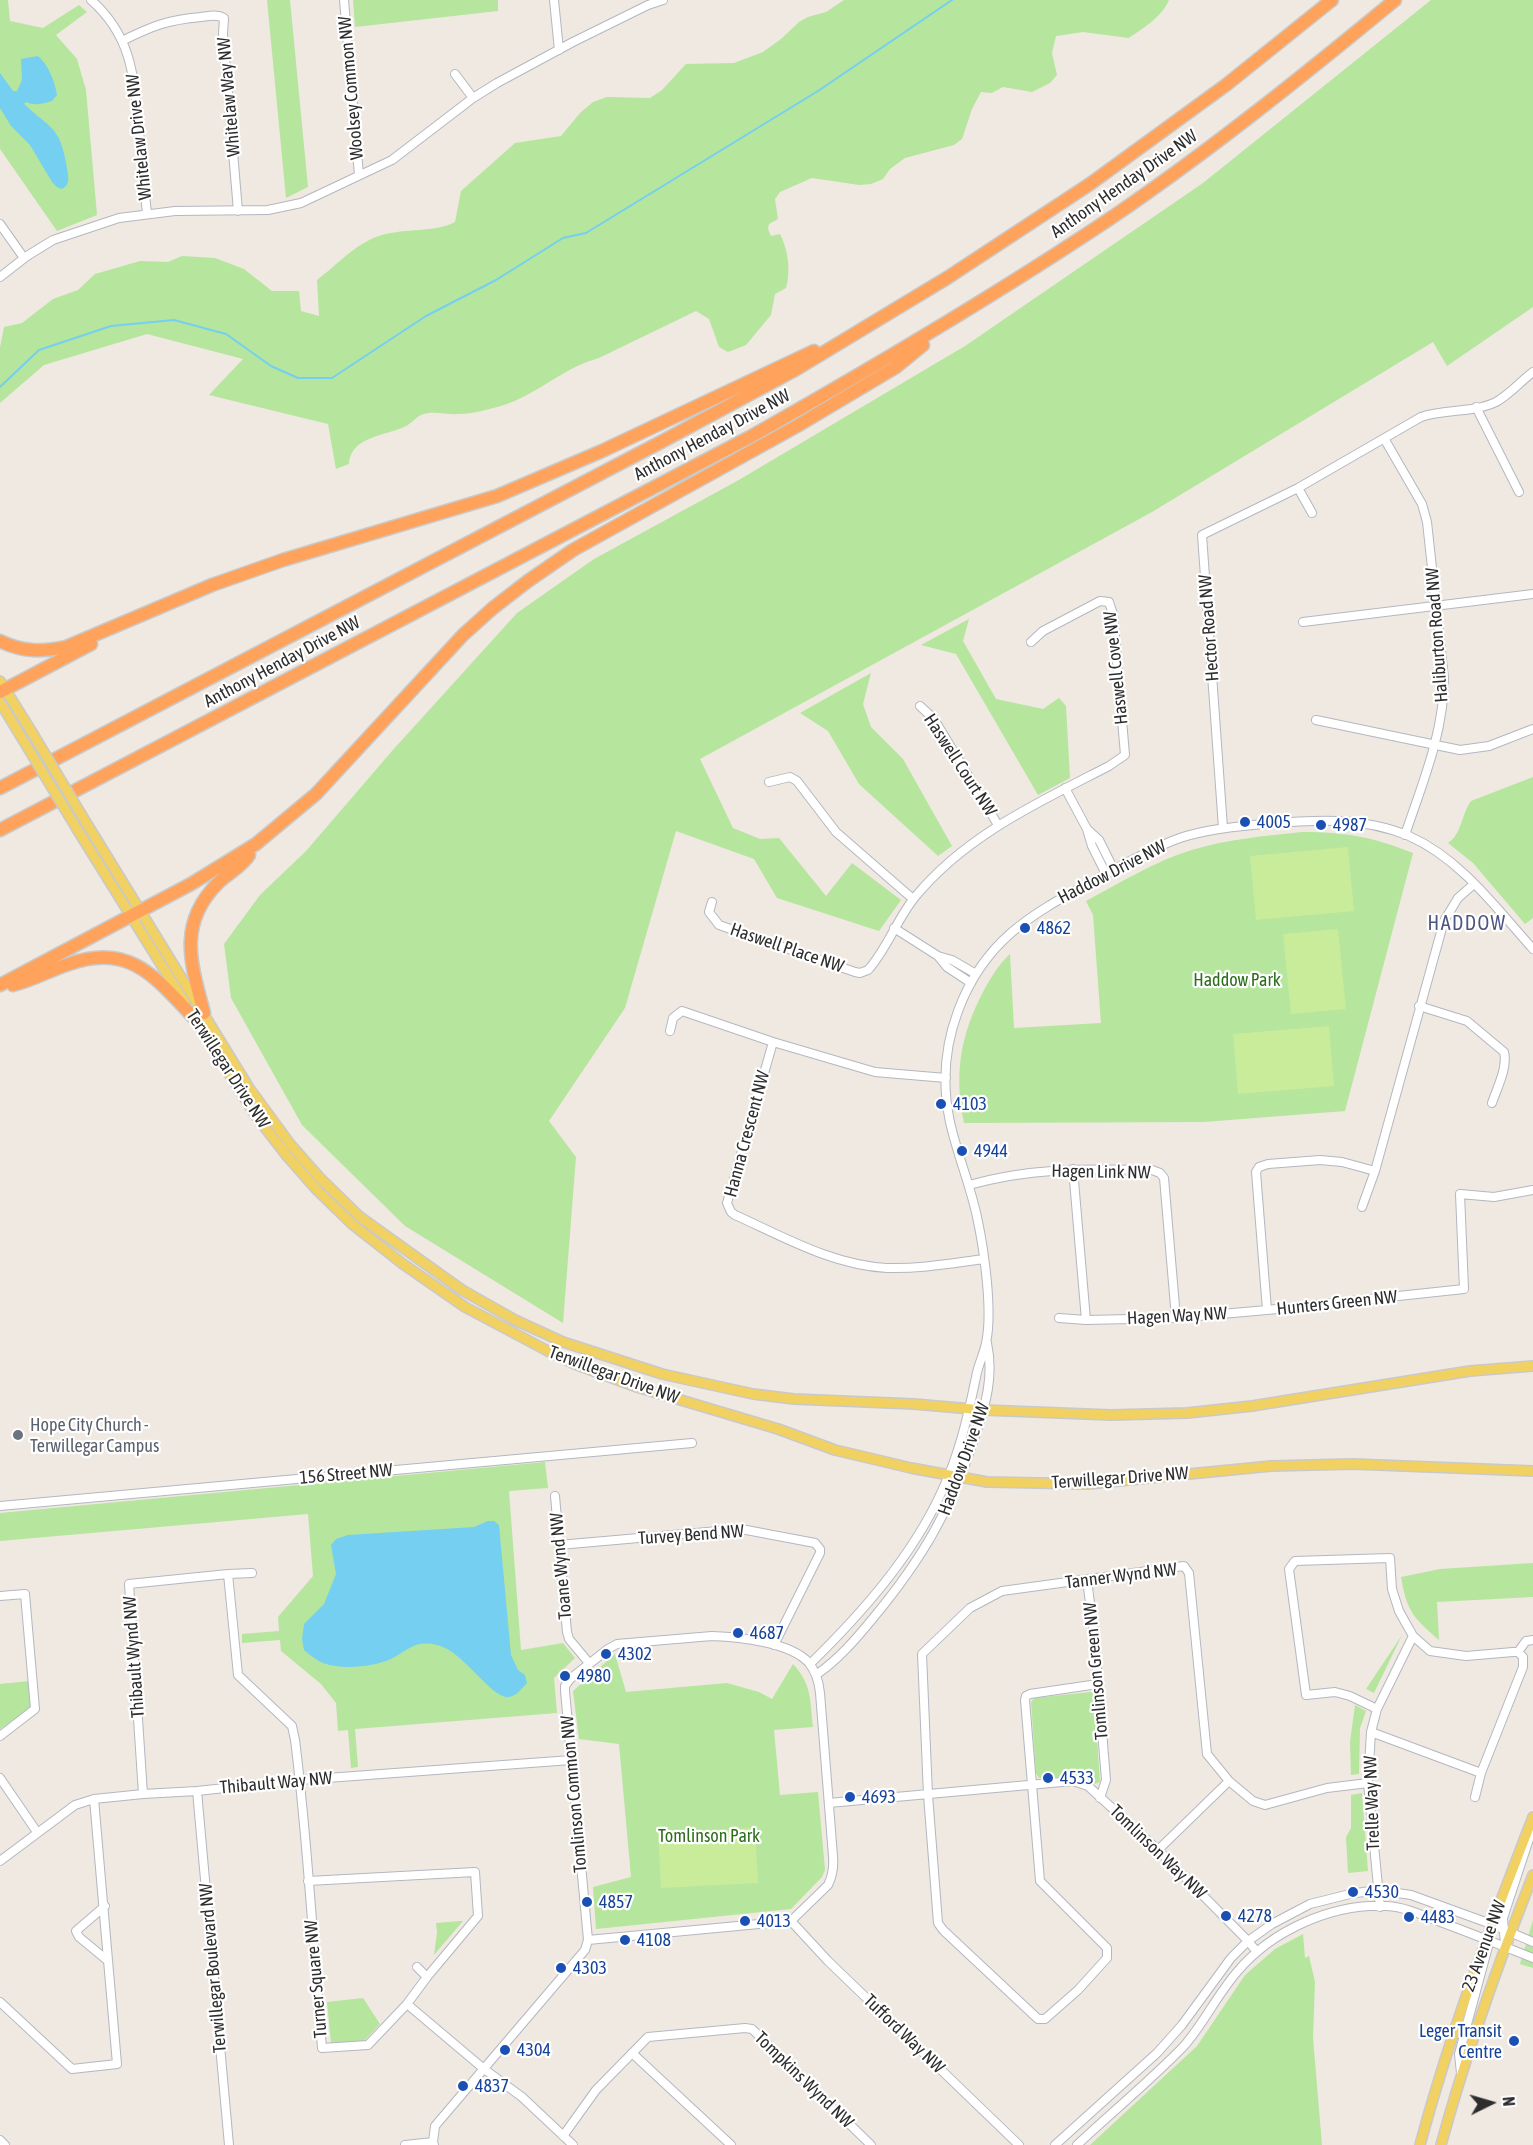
<!DOCTYPE html>
<html>
<head>
<meta charset="utf-8">
<style>
  body { margin:0 }
  #map { position:relative; width:1533px; height:2145px; overflow:hidden; background:#efe9e1; font-family:"Asap Condensed",sans-serif }
  canvas { display:block }
  .north { position:absolute; left:1461px; top:2073px; width:60px; height:60px; -webkit-text-stroke:4px #fff; paint-order:stroke; rotate:85deg; font-size:16px; font-weight:700; line-height:24px; text-align:center; color:#2e2e2e }
  .north::after { content:''; display:block; margin:auto; width:21px; height:27px; background:#2e2e2e; clip-path:polygon(50% 0,100% 100%,50% 72%,0 100%) }
</style>
</head>
<body>
<div id="map">
<canvas width="1533" height="2145"></canvas>
<div class="north">N</div>
</div>
<script>
const ctx = document.querySelector('canvas').getContext('2d');
ctx.lineJoin = 'round';
function fillPath(path, color) {
  ctx.fillStyle = color;
  ctx.fill(path, 'evenodd');
}
function stroke(path, color, width, dash) {
  ctx.strokeStyle = color;
  ctx.lineWidth = width;
  ctx.lineCap = dash ? 'butt' : 'round';
  ctx.setLineDash(dash || []);
  ctx.stroke(path);
}
function label(font, color, halo, rows, align = 'center') {
  ctx.font = font + ' "Asap Condensed",sans-serif';
  ctx.lineWidth = 4.5;
  ctx.setLineDash([]);
  ctx.textBaseline = 'middle';
  ctx.strokeStyle = halo;
  ctx.fillStyle = color;
  for (const [text, x, y, turn = 0] of rows) {
    ctx.save();
    ctx.translate(x, y);
    ctx.rotate((+turn || 0) * Math.PI / 180);
    ctx.textAlign = isNaN(turn) ? turn : align;
    if (halo) ctx.strokeText(text, 0, 0);
    ctx.fillText(text, 0, 0);
    ctx.restore();
  }
}
fillPath(new Path2D(`
  M 0,0 L 8,0 L 10,21 L 43,28 L 79,5 L 87,12 L 56,35 L 77,59 L 86,90 L 97,215 L 57,231 L 0,149 Z
  M 267,0 L 290,0 L 308,187 L 286,198 Z
  M 353,0 L 498,0 L 498,11 L 355,27 Z
  M 844,0 L 1169,0 C 1162,17 1143,28 1129,38 L 1083,32 L 1056,36 L 1052,53 L 1057,75 L 1050,83 L 1032,92 L 1003,87 L 992,93 L 981,92 L 972,109 L 962,139 L 954,145 L 905,158 L 890,169 L 883,179 L 871,184 L 859,185 L 812,178 L 780,192 L 775,199 L 778,219 L 769,224 L 768,229 L 771,236 L 780,234 C 788,249 791,271 786,288 L 775,294 L 771,315 L 746,345 L 728,352 L 719,347 L 709,319 L 696,311 L 599,358 C 564,367 538,394 504,405 C 491,409 472,414 458,414 C 447,415 432,410 421,415 C 416,417 412,423 406,426 C 387,436 350,436 349,464 L 336,469 L 328,424 L 209,395 L 243,359 L 147,334 L 44,365 L 0,403 L 0,347 L 4,327 L 22,323 L 53,299 L 78,290 L 95,274 L 140,261 L 168,262 L 182,256 L 215,258 L 244,269 L 272,291 L 299,291 L 301,311 L 319,316 L 317,280 C 337,265 357,242 382,235 C 406,228 433,233 455,222 L 461,191 L 515,143 L 561,136 L 580,113 L 593,102 L 607,97 L 650,98 L 662,90 L 686,64 L 734,63 L 763,52 L 781,39 L 799,22 L 808,17 L 826,12 Z
  M 1431,0 L 1533,0 L 1533,307 L 1447,366 L 1433,342 L 1152,512 L 700,759 L 733,828 L 760,839 L 779,838 L 826,896 L 852,863 L 901,900 L 879,931 L 777,898 L 754,859 L 676,831 L 625,1008 L 549,1121 L 576,1157 L 563,1323 L 405,1226 L 302,1125 L 231,998 L 224,944 L 260,895 L 306,851 L 392,751 L 517,613 L 594,559 L 737,481 L 965,346 L 1203,183 Z
  M 969,619 L 963,641 L 996,699 L 1043,709 L 1059,698 L 1066,706 L 1070,778 L 1038,795 L 956,654 L 921,645 Z
  M 871,673 L 863,704 L 871,727 L 903,759 L 952,846 L 938,856 L 859,784 L 828,731 L 800,713 Z
  M 1533,777 L 1533,918 L 1525,924 L 1473,863 L 1448,843 C 1462,834 1461,815 1471,801 Z
  M 1302,832 C 1345,832 1373,837 1413,853 L 1345,1111 L 1204,1122 L 964,1123 C 954,1075 960,1036 983,992 C 990,979 998,965 1010,954 L 1014,1028 L 1101,1023 L 1093,915 L 1086,901 C 1120,883 1155,861 1192,850 C 1228,839 1265,836 1302,832 Z
  M 545,1462 L 548,1488 L 509,1491 L 521,1650 L 563,1643 L 575,1658 L 554,1678 L 557,1713 L 355,1729 L 358,1767 L 351,1768 L 348,1730 L 338,1731 L 336,1703 L 321,1684 L 281,1651 L 280,1640 L 242,1643 L 242,1634 L 279,1631 L 278,1617 L 313,1576 L 308,1514 L 0,1541 L 0,1513 Z
  M 1533,1563 L 1533,1597 L 1437,1602 L 1439,1640 C 1413,1617 1407,1612 1401,1577 L 1440,1569 Z
  M 1402,1635 L 1374,1693 L 1366,1689 Z
  M 615,1654 L 626,1692 L 727,1683 L 759,1692 L 772,1699 L 793,1664 C 812,1684 810,1701 813,1727 L 774,1730 L 780,1795 L 818,1792 L 825,1870 L 822,1877 L 791,1909 L 596,1929 L 593,1887 L 631,1877 L 619,1744 L 579,1739 L 573,1691 Z
  M 29,1681 L 32,1707 L 0,1729 L 0,1684 Z
  M 1091,1692 L 1094,1694 L 1100,1782 L 1095,1784 L 1082,1776 L 1039,1778 L 1036,1773 L 1031,1702 L 1034,1698 Z
  M 1355,1705 L 1366,1711 L 1360,1728 L 1359,1774 L 1351,1775 L 1350,1742 Z
  M 1362,1793 L 1368,1871 L 1348,1873 L 1346,1837 L 1351,1828 L 1351,1795 Z
  M 1533,1920 L 1533,1968 L 1520,1964 Z
  M 460,1921 L 463,1921 L 434,1955 L 437,1933 L 436,1923 Z
  M 1303,1934 L 1305,1958 L 1309,1956 L 1315,1982 L 1313,2038 L 1322,2145 L 1090,2145 L 1197,2046 L 1245,1975 L 1275,1949 Z
  M 363,1998 L 380,2024 L 364,2041 L 331,2043 L 327,2002 Z`), '#b6e59e');
fillPath(new Path2D(`
  M 1348,847 L 1354,911 L 1256,920 L 1250,856 Z
  M 1338,929 L 1346,1009 L 1291,1014 L 1283,934 Z
  M 1329,1026 L 1334,1086 L 1238,1094 L 1233,1034 Z
  M 755,1828 L 758,1883 L 661,1888 L 658,1832 Z`), '#c9ec9a');
fillPath(new Path2D(`
  M 38,56 C 48,64 55,82 57,95 L 52,101 C 42,104 35,106 26,102 L 24,104 C 52,130 60,126 67,168 C 68,177 71,184 62,189 L 57,187 L 52,182 L 30,145 L 11,126 L 0,108 L 0,73 L 13,91 L 17,91 L 22,80 L 21,59 Z
  M 488,1521 L 494,1521 L 499,1525 L 511,1655 L 518,1670 L 525,1675 L 527,1683 C 522,1688 517,1696 509,1697 C 492,1700 463,1650 437,1645 C 415,1640 410,1649 391,1659 C 373,1667 342,1670 323,1663 C 316,1660 310,1655 304,1650 L 302,1639 L 304,1624 L 324,1604 L 336,1574 L 331,1545 L 336,1539 L 348,1535 L 474,1527 Z`), '#75cff0');
stroke(new Path2D(`
  M 0,387 L 39,350 L 111,326 L 174,320 L 226,334 L 271,366 L 298,378 L 332,378 L 426,316 L 496,280 L 563,238 L 586,233 L 818,91 L 952,0`), '#75cff0', 2);
const minor = new Path2D(`
  M 91,0 C 133,37 134,79 139,130 C 141,158 144,186 147,213
  M 344,0 L 359,175
  M 554,0 L 559,50
  M 122,41 C 152,26 167,20 201,17 C 209,16 217,14 224,18 L 223,34 L 238,211
  M 455,74 L 473,98
  M 0,224 L 24,258
  M 0,277 L 27,256 L 53,240 L 119,218 L 175,211 L 268,210 L 301,203 L 392,160 L 473,98 L 497,83 L 573,42 L 648,5 L 663,0
  M 1476,407 L 1519,492
  M 1385,440 L 1422,504 L 1427,522 L 1444,678 C 1444,733 1422,784 1405,835
  M 1298,488 L 1312,513
  M 1303,622 L 1533,594
  M 920,706 L 934,719 L 998,825
  M 1316,720 L 1460,750 L 1489,746 L 1533,729
  M 769,782 L 790,777 L 797,781 L 836,832 L 913,899
  M 1065,788 L 1087,829 L 1092,846 L 1106,874
  M 1223,828 L 1202,535 L 1298,488 L 1421,417 C 1445,409 1473,413 1496,402 C 1509,395 1521,381 1533,372
  M 1088,830 L 1099,840 L 1114,870
  M 1474,884 L 1458,898 L 1444,921 L 1375,1171 L 1342,1162 L 1320,1160 L 1268,1164 L 1259,1167 L 1256,1172 L 1267,1310 L 1464,1289 L 1460,1194 L 1494,1197 L 1533,1190
  M 712,902 L 709,912 L 719,925 L 855,972 L 860,973 L 868,970 C 887,949 897,919 915,897 C 966,835 1039,802 1109,766 L 1125,755 L 1113,614 L 1109,602 L 1100,601 L 1043,631 L 1031,642
  M 894,928 L 938,956 L 952,960 L 976,974
  M 938,956 L 947,967 L 971,983
  M 1419,1006 L 1467,1021 L 1504,1052 C 1508,1067 1497,1088 1492,1103
  M 670,1031 L 673,1018 L 682,1011 L 773,1042
  M 946,1078 L 875,1072 L 773,1042 L 727,1203 L 731,1212 L 735,1215 C 784,1237 832,1265 887,1268 C 920,1269 953,1263 984,1259
  M 1073,1169 L 1086,1320 L 1176,1318 L 1267,1310
  M 969,1185 C 1033,1167 1086,1169 1152,1170 L 1160,1173 L 1164,1178 L 1176,1318
  M 1362,1207 L 1375,1171
  M 1059,1318 L 1086,1320
  M 555,1496 L 567,1632 L 569,1639 L 589,1663
  M 0,1506 L 692,1443
  M 559,1545 L 741,1529 L 815,1543 L 820,1549 L 820,1553 L 774,1645
  M 228,1574 L 252,1573
  M 1087,1580 L 1094,1633 L 1106,1780 L 1100,1798
  M 0,1596 L 25,1594 L 35,1709 L 0,1736
  M 712,1636 C 738,1637 791,1642 809,1663 C 816,1672 819,1682 820,1693 L 833,1856 C 834,1867 833,1875 828,1885 L 791,1921 L 588,1940 L 565,1691 L 565,1686 L 570,1679 L 608,1649 L 617,1644 Z
  M 1518,1652 L 1526,1641 L 1533,1640
  M 810,1664 C 861,1614 912,1557 942,1491 C 959,1455 968,1416 976,1377 C 978,1365 984,1354 986,1343 C 993,1311 984,1249 977,1217 C 970,1184 957,1154 950,1122 C 942,1085 945,1046 958,1011 C 984,941 1030,915 1091,882 C 1120,867 1149,849 1180,838 C 1207,829 1235,827 1263,824 C 1313,820 1361,816 1409,836 C 1461,859 1496,908 1533,949
  M 816,1675 C 839,1659 856,1639 874,1617 C 922,1559 952,1508 975,1436 C 986,1405 994,1375 987,1343
  M 1098,1684 L 1030,1694 L 1026,1696 L 1025,1700 L 1040,1881 L 1107,1948 L 1107,1958 L 1078,1990 L 1045,2019 L 1038,2019 L 943,1930 L 938,1923 L 928,1795 L 922,1654 L 970,1608 L 1002,1591 L 1184,1566 L 1189,1573 L 1207,1754 L 1229,1781 L 1253,1801 L 1265,1805 L 1327,1788 L 1368,1783
  M 1371,1732 L 1481,1773 L 1523,1667 L 1523,1657 L 1518,1652 L 1513,1652 L 1466,1656 L 1430,1651 L 1413,1636 L 1399,1611 L 1392,1589 L 1390,1558 L 1295,1561 L 1289,1569 L 1306,1695 L 1335,1692 L 1350,1696 L 1377,1709
  M 0,1778 L 37,1832
  M 197,1791 L 229,2145
  M 143,1794 L 129,1584 L 228,1574 L 238,1675 L 292,1726 L 295,1740 C 308,1842 313,1945 322,2048 L 368,2045 L 407,2004 L 427,1977 L 478,1916 L 475,1872 L 308,1881
  M 1475,1797 L 1481,1773
  M 829,1803 L 1073,1781 L 1088,1786 L 1158,1850 L 1248,1941 L 1257,1952
  M 1158,1850 L 1229,1781
  M 0,1861 L 75,1805 L 94,1799 L 143,1794 L 197,1791 L 300,1780 L 571,1760
  M 105,1906 L 76,1931 L 79,1937 L 108,1961
  M 1380,1907 L 1368,1783 L 1371,1732 L 1377,1709 L 1413,1636
  M 791,1921 L 828,1961 L 1019,2145
  M 1505,1947 L 1503,1918 L 1532,1830
  M 417,1967 L 427,1977
  M 0,2002 L 72,2069 L 117,2064 L 94,1799
  M 407,2004 L 484,2069 L 522,2097 L 573,2145
  M 632,2053 L 731,2145
  M 1461,2073 L 1459,2054 L 1489,1943
  M 563,2136 L 596,2090 L 648,2037 L 745,2028 L 752,2029 L 871,2145
  M 0,2140 L 5,2145
  M 433,2142 L 435,2126 L 585,1950 L 588,1940
  M 405,2145 L 433,2142 L 434,2145
  M 1055,2145 L 1157,2053 L 1182,2025 L 1231,1958 L 1248,1941 L 1272,1924 L 1310,1904 L 1350,1894 L 1377,1890 L 1411,1895 L 1491,1924 L 1533,1942
  M 1077,2145 C 1112,2112 1150,2081 1184,2046 C 1204,2023 1217,1995 1237,1972 C 1272,1930 1333,1903 1387,1906 C 1404,1907 1420,1914 1435,1920 C 1468,1932 1500,1945 1533,1958`);
const major = new Path2D(`
  M 0,681 L 33,734
  M 0,702 L 23,740
  M 87,824 L 249,1088 L 290,1144 L 319,1177 L 360,1217 L 462,1290 L 515,1320 L 563,1342 L 662,1374 L 753,1394 L 794,1399 L 914,1404 L 983,1410 L 1111,1415 L 1187,1413 L 1252,1406 L 1470,1371 L 1533,1366
  M 77,829 L 185,1003
  M 192,1015 L 256,1116 L 287,1156 L 317,1190 L 352,1224 L 403,1264 L 465,1307 L 546,1350 L 575,1364 L 637,1387 L 778,1429 L 835,1450 L 911,1468 L 987,1482 L 1088,1484 L 1271,1466 L 1353,1464 L 1533,1471
  M 1420,2145 C 1450,2033 1491,1925 1533,1817
  M 1441,2145 C 1466,2053 1498,1964 1533,1875`);
const highway = new Path2D(`
  M 0,641 C 22,652 42,652 66,647 L 212,585 L 283,560 L 497,496 L 602,451 L 814,351
  M 0,692 L 91,644
  M 0,788 L 661,442 L 793,371 L 947,278 L 1090,184 L 1226,85 L 1332,0
  M 0,830 L 750,437 C 874,367 996,295 1114,216 C 1212,149 1304,75 1395,0
  M 0,985 L 191,884 L 256,844 L 316,794 L 463,635 L 493,608 L 528,581 L 573,550 L 797,426 L 896,367 L 923,345
  M 13,985 C 33,980 50,970 69,964 C 130,942 156,978 194,1018
  M 204,1013 C 191,964 177,924 218,883 C 228,873 242,867 249,855`);
stroke(minor, '#b4b7c1', 10);
stroke(major, '#c9c9c9', 12);
stroke(highway, '#c9c9c9', 15);
stroke(minor, '#fff', 8);
stroke(major, '#f2d163', 9);
stroke(highway, '#ffa35c', 12);
const majorBridge = new Path2D(`
  M 33,734 L 87,824
  M 23,740 L 77,829`);
stroke(majorBridge, '#c9c9c9', 12, []);
stroke(majorBridge, '#f2d163', 9);
for (const [x, y, r, color] of [
  [1245,822,6,"#1a4fb4"],
  [1321,825,6,"#1a4fb4"],
  [1025,928,6,"#1a4fb4"],
  [941,1104,6,"#1a4fb4"],
  [962,1151,6,"#1a4fb4"],
  [18,1435,6,"#6b7280"],
  [738,1633,6,"#1a4fb4"],
  [606,1654,6,"#1a4fb4"],
  [565,1676,6,"#1a4fb4"],
  [1048,1778,6,"#1a4fb4"],
  [850,1797,6,"#1a4fb4"],
  [1353,1892,6,"#1a4fb4"],
  [587,1902,6,"#1a4fb4"],
  [1226,1916,6,"#1a4fb4"],
  [1409,1917,6,"#1a4fb4"],
  [745,1921,6,"#1a4fb4"],
  [625,1940,6,"#1a4fb4"],
  [561,1968,6,"#1a4fb4"],
  [1514,2041,6,"#1a4fb4"],
  [505,2050,6,"#1a4fb4"],
  [463,2086,6,"#1a4fb4"]
]) {
  const dot = new Path2D();
  dot.arc(x, y, r, 0, 2 * Math.PI);
  ctx.fillStyle = color;
  ctx.fill(dot);
  stroke(dot, '#fff', 2);
}
label('18px', '#2e2e2e', '#fff', [
  ["Woolsey Common NW",351,88,-95],
  ["Whitelaw Way NW",229,97,-95],
  ["Whitelaw Drive NW",139,137,-96],
  ["Anthony Henday Drive NW",1124,184,-35],
  ["Anthony Henday Drive NW",712,435,-28],
  ["Hector Road NW",1209,628,-94],
  ["Haliburton Road NW",1437,635,-94],
  ["Anthony Henday Drive NW",282,662,-28],
  ["Haswell Cove NW",1116,668,-96],
  ["Haswell Court NW",960,765,57],
  ["Haddow Drive NW",1112,872,-27],
  ["Haswell Place NW",787,948,19],
  ["Terwillegar Drive NW",228,1069,57],
  ["Hanna Crescent NW",747,1134,-75],
  ["Hagen Link NW",1101,1172,1],
  ["Hunters Green NW",1337,1303,-6],
  ["Hagen Way NW",1177,1316,-3],
  ["Terwillegar Drive NW",614,1375,20],
  ["Haddow Drive NW",964,1459,-70],
  ["156 Street NW",346,1474,-5],
  ["Terwillegar Drive NW",1120,1478,-4],
  ["Turvey Bend NW",691,1535,-4],
  ["Toane Wynd NW",561,1566,-95],
  ["Tanner Wynd NW",1121,1576,-7],
  ["Thibault Wynd NW",134,1657,-94],
  ["Tomlinson Green NW",1096,1671,-95],
  ["Thibault Way NW",276,1783,-5],
  ["Tomlinson Common NW",574,1794,-95],
  ["Trelle Way NW",1372,1803,-92],
  ["Tomlinson Way NW",1158,1852,44],
  ["23 Avenue NW",1484,1946,-70],
  ["Terwillegar Boulevard NW",213,1968,-95],
  ["Turner Square NW",316,1979,-95],
  ["Tufford Way NW",904,2034,44],
  ["Tompkins Wynd NW",804,2080,44]
]);
label('18px', '#164399', '#fff', [
  ["4005",1257,822],
  ["4987",1333,825],
  ["4862",1037,928],
  ["4103",953,1104],
  ["4944",974,1151],
  ["4687",750,1633],
  ["4302",618,1654],
  ["4980",577,1676],
  ["4533",1060,1778],
  ["4693",862,1797],
  ["4530",1365,1892],
  ["4857",599,1902],
  ["4278",1238,1916],
  ["4483",1421,1917],
  ["4013",757,1921],
  ["4108",637,1940],
  ["4303",573,1968],
  ["Leger Transit",1502,2031,"right"],
  ["Centre",1502,2052,"right"],
  ["4304",517,2050],
  ["4837",475,2086]
], 'left');
label('18px', '#2c6e1b', '#fff', [
  ["Haddow Park",1237,980],
  ["Tomlinson Park",709,1836]
]);
label('18px', '#5b616d', '#fff', [
  ["Hope City Church -",30,1425],
  ["Terwillegar Campus",30,1446]
], 'left');
ctx.letterSpacing = '1.5px';
label('20px', '#4d5680', '#fff', [
  ["HADDOW",1467,924]
]);
ctx.letterSpacing = '0px';
</script>
</body>
</html>
